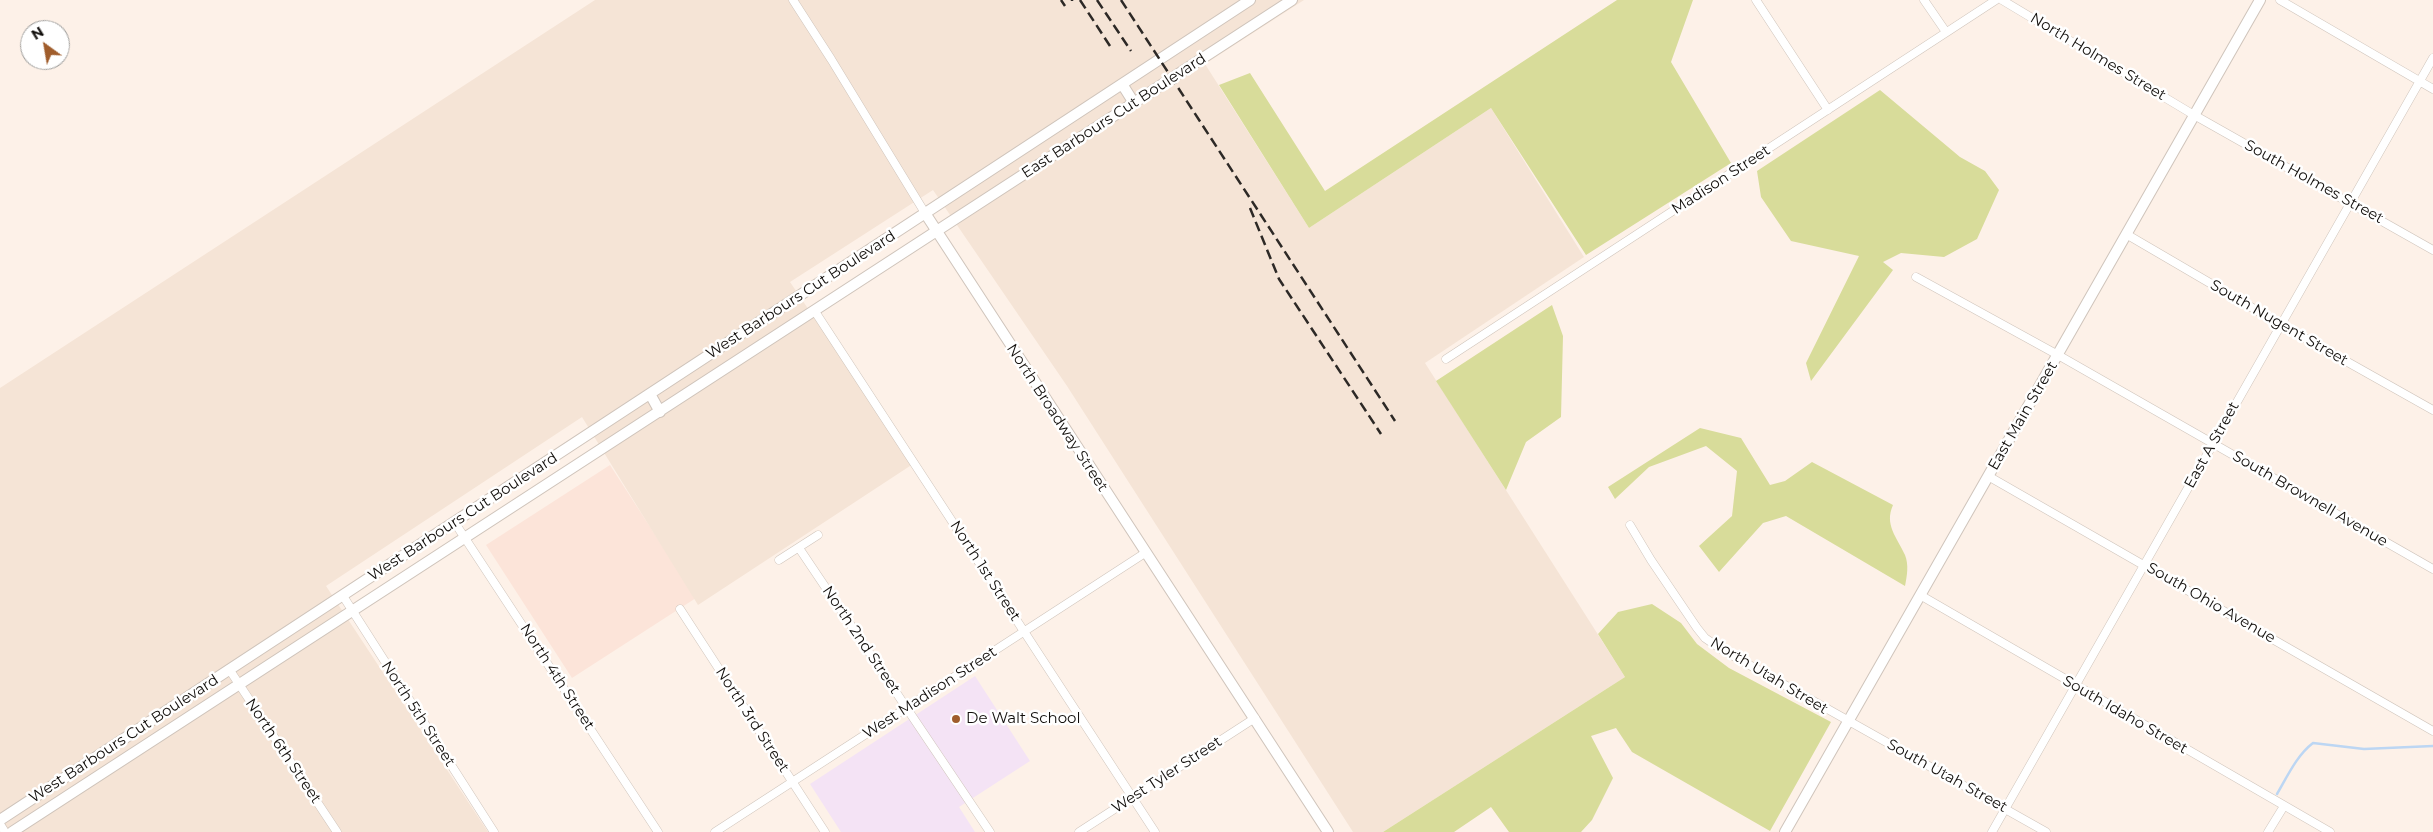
<!DOCTYPE html>
<html>
<head>
<meta charset="utf-8">
<style>
  body { margin:0 }
  #map { position:relative; width:2433px; height:832px; overflow:hidden; background:#fdf1e8; font-family:Montserrat,sans-serif }
  canvas { display:block }
  .north { position:absolute; left:20px; top:20px; width:50px; height:50px; box-sizing:border-box; background:#fff; border:1px solid #a09f9d; border-radius:50%; rotate:328deg; font-size:14px; font-weight:700; line-height:20px; text-align:center; color:#110e0b }
  .north::after { content:''; display:block; margin:auto; width:18px; height:22px; background:#a05d2c; clip-path:polygon(50% 0,100% 100%,50% 72%,0 100%) }
</style>
</head>
<body>
<div id="map">
<canvas width="2433" height="832"></canvas>
<div class="north">N</div>
</div>
<script>
const ctx = document.querySelector('canvas').getContext('2d');
ctx.lineJoin = 'round';
function fillPath(path, color) {
  ctx.fillStyle = color;
  ctx.fill(path, 'evenodd');
}
function stroke(path, color, width, dash) {
  ctx.strokeStyle = color;
  ctx.lineWidth = width;
  ctx.lineCap = dash ? 'butt' : 'round';
  ctx.setLineDash(dash || []);
  ctx.stroke(path);
}
function label(font, color, halo, rows, align = 'center') {
  ctx.font = font + ' Montserrat,sans-serif';
  ctx.lineWidth = 5;
  ctx.setLineDash([]);
  ctx.textBaseline = 'middle';
  ctx.strokeStyle = halo;
  ctx.fillStyle = color;
  for (const [text, x, y, turn = 0] of rows) {
    ctx.save();
    ctx.translate(x, y);
    ctx.rotate((+turn || 0) * Math.PI / 180);
    ctx.textAlign = isNaN(turn) ? turn : align;
    if (halo) ctx.strokeText(text, 0, 0);
    ctx.fillText(text, 0, 0);
    ctx.restore();
  }
}
fillPath(new Path2D(`
  M 610,465 L 696,598 L 572,678 L 486,545 Z`), '#fce4d9');
fillPath(new Path2D(`
  M 595,0 L 1304,0 L 1205,64 L 1309,228 L 1491,108 L 1584,257 L 1425,363 L 1625,677 L 1383,832 L 1353,832 L 1067,386 L 933,190 L 790,282 L 913,464 L 698,605 L 582,417 L 326,586 L 488,832 L 0,832 L 0,388 Z`), '#f5e4d6');
fillPath(new Path2D(`
  M 975,676 L 1030,761 L 959,807 L 975,832 L 841,832 L 810,784 Z`), '#f4e3f5');
fillPath(new Path2D(`
  M 1617,0 L 1693,0 L 1671,62 L 1731,163 L 1586,255 L 1491,108 L 1309,228 L 1219,85 L 1250,73 L 1325,191 Z
  M 1880,90 L 1960,157 L 1985,171 L 1999,190 L 1977,239 L 1944,257 L 1901,253 L 1883,262 L 1893,270 L 1811,381 L 1806,363 L 1859,256 L 1791,241 L 1761,197 L 1757,171 Z
  M 1552,305 L 1563,336 L 1561,417 L 1526,442 L 1506,490 L 1436,381 Z
  M 1700,428 L 1741,438 L 1770,485 L 1785,481 L 1812,462 L 1893,505 C 1884,525 1897,537 1905,555 C 1909,565 1907,576 1905,586 L 1786,516 L 1763,523 L 1719,572 L 1699,546 L 1732,516 L 1737,471 L 1706,446 L 1649,467 L 1615,499 L 1608,487 Z
  M 1652,604 L 1681,623 L 1697,644 L 1729,668 L 1831,722 L 1770,831 L 1632,752 L 1616,728 L 1591,736 L 1613,778 L 1592,820 L 1581,832 L 1509,832 L 1491,807 L 1454,832 L 1383,832 L 1625,677 L 1598,634 L 1618,612 Z`), '#d8dc9a');
stroke(new Path2D(`
  M 2277,794 C 2287,777 2297,755 2313,743 L 2364,749 L 2433,746`), '#bcd6f3', 2.5);
const street = new Path2D(`
  M 793,0 L 831,59 L 925,213
  M 1756,0 L 1828,110
  M 1924,0 L 1946,32
  M 2002,0 L 2194,115 L 2433,250
  M 2280,0 L 2433,89
  M 2126,234 L 2280,324 L 2433,410
  M 1916,277 L 2058,355 L 2433,569
  M 814,310 L 1155,832
  M 1446,359 L 1996,0
  M 1988,476 L 2433,731
  M 455,523 L 658,832
  M 1630,525 L 1651,560 L 1697,628 L 1705,638 L 1721,649 L 2046,832
  M 799,548 L 990,832
  M 779,560 L 818,535
  M 1920,595 L 2330,832
  M 343,596 L 494,832
  M 680,609 L 825,832
  M 229,669 L 337,832
  M 0,824 L 5,832
  M 715,832 L 1145,553
  M 1079,832 L 1255,718
  M 1992,832 L 2433,58
  M 2268,832 L 2284,806`);
const secondary = new Path2D(`
  M 1122,84 L 1134,103
  M 925,213 L 1328,832
  M 650,394 L 660,412
  M 0,820 L 1250,0
  M 12,832 L 1292,0
  M 1785,832 L 2260,0`);
stroke(street, '#cfc4bb', 9);
stroke(secondary, '#cfc4bb', 12);
stroke(street, '#fff', 8);
stroke(secondary, '#fff', 10);
stroke(new Path2D(`
  M 1061,0 L 1065,6
  M 1072,0 L 1072,1
  M 1080,0 L 1110,46
  M 1097,0 L 1131,51
  M 1121,0 L 1395,421
  M 1250,208 L 1279,279 L 1381,434`), '#2d2926', 2.5, [10, 5]);
for (const [x, y, r, color] of [
  [956,719,5,"#a05d2c"]
]) {
  const dot = new Path2D();
  dot.arc(x, y, r, 0, 2 * Math.PI);
  ctx.fillStyle = color;
  ctx.fill(dot);
  stroke(dot, '#fff', 2);
}
label('15px', '#110e0b', '#fff', [
  ["North Holmes Street",2098,57,31],
  ["East Barbours Cut Boulevard",1114,116,-33],
  ["Madison Street",1721,180,-33],
  ["South Holmes Street",2314,182,29],
  ["West Barbours Cut Boulevard",801,295,-33],
  ["South Nugent Street",2279,323,30],
  ["East Main Street",2023,416,-60],
  ["North Broadway Street",1057,418,57],
  ["East A Street",2212,445,-61],
  ["South Brownell Avenue",2310,499,30],
  ["West Barbours Cut Boulevard",463,517,-33],
  ["North 1st Street",985,571,57],
  ["South Ohio Avenue",2211,603,30],
  ["North 2nd Street",861,640,56],
  ["North Utah Street",1769,676,31],
  ["North 4th Street",557,677,57],
  ["West Madison Street",930,693,-33],
  ["North 5th Street",418,714,57],
  ["South Idaho Street",2125,715,30],
  ["North 3rd Street",752,720,57],
  ["West Barbours Cut Boulevard",124,739,-33],
  ["North 6th Street",283,751,56],
  ["West Tyler Street",1167,775,-33],
  ["South Utah Street",1947,776,29]
]);
label('15px', '#110e0b', '#fff', [
  ["De Walt School",966,719]
], 'left');
</script>
</body>
</html>
